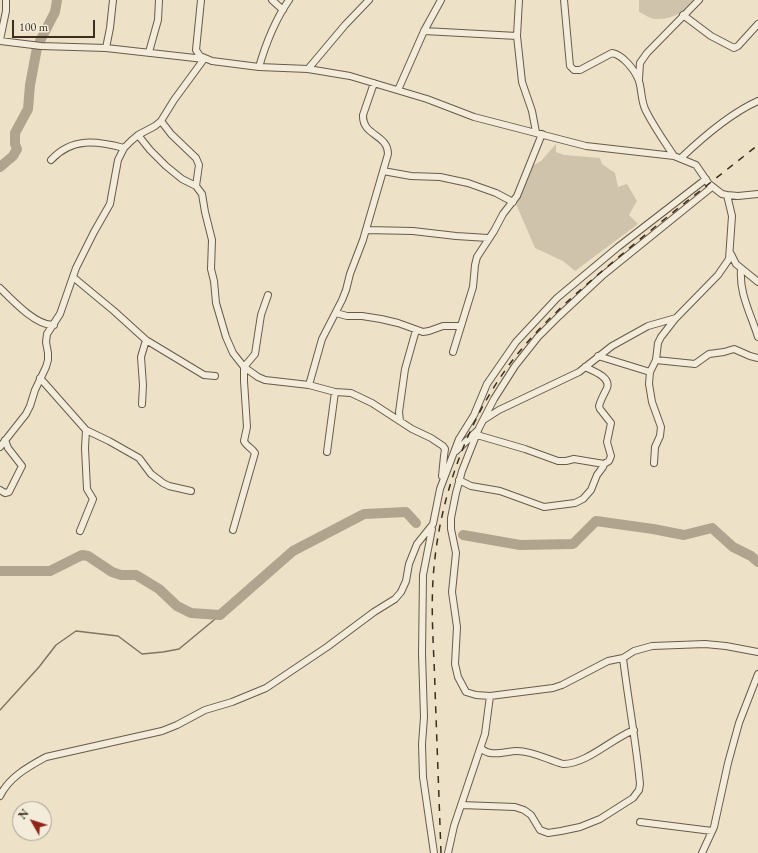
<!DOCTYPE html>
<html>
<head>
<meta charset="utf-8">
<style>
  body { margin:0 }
  #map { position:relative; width:758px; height:853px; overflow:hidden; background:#ede2c8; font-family:"EB Garamond",serif }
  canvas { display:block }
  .north { position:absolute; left:12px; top:801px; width:40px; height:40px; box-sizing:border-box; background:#f3ecdb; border:1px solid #a9a090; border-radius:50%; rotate:309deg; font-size:11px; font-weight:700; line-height:16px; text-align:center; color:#3b2d1f }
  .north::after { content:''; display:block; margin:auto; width:14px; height:18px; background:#8f2418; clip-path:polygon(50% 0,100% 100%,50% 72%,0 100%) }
  .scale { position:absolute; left:12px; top:20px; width:83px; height:18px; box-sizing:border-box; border:2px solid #3b2d1f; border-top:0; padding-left:5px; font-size:12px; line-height:14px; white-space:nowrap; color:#3b2d1f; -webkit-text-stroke:3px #f3ecdb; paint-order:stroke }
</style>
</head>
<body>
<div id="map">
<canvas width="758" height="853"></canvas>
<div class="north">N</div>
<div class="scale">100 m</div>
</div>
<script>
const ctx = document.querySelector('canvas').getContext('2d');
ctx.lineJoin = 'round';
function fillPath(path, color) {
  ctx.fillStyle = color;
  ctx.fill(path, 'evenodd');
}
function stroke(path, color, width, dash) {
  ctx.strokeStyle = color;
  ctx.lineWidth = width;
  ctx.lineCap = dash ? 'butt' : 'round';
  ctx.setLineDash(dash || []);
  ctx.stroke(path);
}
fillPath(new Path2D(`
  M 639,0 L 698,0 C 685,12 672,20 654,19 C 649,18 644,14 639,12 Z
  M 556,144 L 556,152 L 564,155 L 600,158 L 602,164 L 615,173 L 618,187 L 627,184 L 637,201 L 629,215 L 638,224 L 575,271 L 563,261 L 535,248 L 516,204 L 532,166 L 541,161 Z`), '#cfc3ab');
stroke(new Path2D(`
  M 0,710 L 39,667 L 56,645 L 76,631 L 118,636 L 142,654 L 163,652 L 179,649 L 220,615`), '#817462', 1.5);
stroke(new Path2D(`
  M 40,41 L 55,12 L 57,0
  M 0,167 L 13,156 L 17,149 L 15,144 L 15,133 L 28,109 L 30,85 L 37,48
  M 463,535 L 520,545 L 573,544 L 596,521 L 653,529 L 684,535 L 712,528 L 733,547 L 751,556 L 758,562
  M 0,571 L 50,571 L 82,555 L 88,556 L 112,572 L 121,575 L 136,575 L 159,589 L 177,606 L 191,613 L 220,615 L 293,551 L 364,514 L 406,512 L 416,523`), '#b0a48f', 10);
const minor = new Path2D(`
  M 201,0 L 196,50 L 200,56 L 212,61 L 259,67 L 308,69 L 350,76 L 427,99 L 474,117 L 586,146 L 674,156 L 696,165 L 709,184 L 722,194 L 727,195 L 738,196 L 758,194
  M 272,0 L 283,10
  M 519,0 L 517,36 L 522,82 L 532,111 L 536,132
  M 564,0 L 570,66 L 574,70 L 580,70 L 612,53 C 623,55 635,70 639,81 C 642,91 641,102 646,111 C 654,127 664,141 674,156
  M 683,15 L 711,36 L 734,48 L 738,46 L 758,24
  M 424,31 L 517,36
  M 0,40 L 6,11 L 6,0
  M 0,41 L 41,46 L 106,48 L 204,59 L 174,100 L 161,121 L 155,126 L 138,135 L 131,141 L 124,148 L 118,160 L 110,204 L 94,232 L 76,268 L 60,314 L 47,334 L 46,342 L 48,353 L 48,360 L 46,367 L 35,390 L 30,406 L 26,414 L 0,447
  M 106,48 L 110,28 L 113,0
  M 149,52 L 158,20 L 159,0
  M 259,67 C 266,43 275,20 289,0
  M 308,69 L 345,25 L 369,0
  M 639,79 L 640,63 L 647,53 L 699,0
  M 398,90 L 424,31 L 441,0
  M 161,121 L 171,134 L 196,158 L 199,165 L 196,186
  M 138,135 L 150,150 L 166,166 L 182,179 L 196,186 L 202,194 L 205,212 L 212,240 L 211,269 L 214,281 L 216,303 L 226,337 L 233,353 L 244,367 L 258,377 L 265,380 L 309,385 L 335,392 L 351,393 L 372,403 L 412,429 L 431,438 L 443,446 L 445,449 L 444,456 L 442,476
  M 681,158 C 702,138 731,113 758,101
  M 51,160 C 72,137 97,141 124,148
  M 383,171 L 411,176 L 440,177 L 468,183 L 496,193 L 513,202
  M 712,187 L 602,276 L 559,316 L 538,337 L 515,366 L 494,399 L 479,428 L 462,471 L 456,493 L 451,518 L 451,529 L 456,553 L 452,592 L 457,627 L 455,664 L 458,677 L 466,692 L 476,695 L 490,696 L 553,688 L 562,685 L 608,661 L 623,658 L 634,651 L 652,646 L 705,644 L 726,646 L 758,652
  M 366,230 L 413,231 L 456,236 L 488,238
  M 731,254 L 736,264 L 758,282
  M 741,269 C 739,294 751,314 758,337
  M 73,277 L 114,311 L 146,340 L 204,375 L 215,376
  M 0,288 C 12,300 36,326 54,325
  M 336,313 L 347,316 L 362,316 L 381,319 L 398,323 L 423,332 L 429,331 L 443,326 L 461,326
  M 453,352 L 473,287 L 475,265 L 477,257 L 494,231 L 503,214 L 517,196 L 542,134
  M 598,356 L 650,372
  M 656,360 L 695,364 L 709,354 L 724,352 L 734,349 L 750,356 L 758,358
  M 40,378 L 86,430 L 109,441 L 139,458 L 151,474 L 163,483 L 169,486 L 191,491
  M 309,385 L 322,339 L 342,300 L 346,290 L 350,274 L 363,240 L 388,154 C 388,134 362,136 363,115 L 374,83
  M 142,404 L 143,385 L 141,357 L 146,340
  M 485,419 L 499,410 L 579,372 L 612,346 L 648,326 L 676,318 L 718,275 L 729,259 L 732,216 L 727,195
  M 400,421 L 399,412 L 405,369 L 416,330
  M 477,435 L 525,449 L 558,461 L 566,461 L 574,459 L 604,464 L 609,461 L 611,456 L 607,442 L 611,423 L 600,409 L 599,406 C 601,399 604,394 607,388 C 611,377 593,371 585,367
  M 456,451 L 477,431
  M 327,452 L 335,392
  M 654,463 L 655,447 L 660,436 L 661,427 L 652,402 L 649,384 L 650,372 L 656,360 L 658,343 L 661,337 L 675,319
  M 459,480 L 471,486 L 500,491 L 544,507 L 575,503 L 583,499 L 591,490 L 597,475 L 603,467 L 604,464
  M 0,490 L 5,493 L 9,492 L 22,466 L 8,448 L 5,440
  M 432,529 L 423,575 L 422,654 L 424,717 L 422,744 L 423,777 L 434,853
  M 233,530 L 255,453 C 252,448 246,446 244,441 L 247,427 L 244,381 L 244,367 L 255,354 L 261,315 L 268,295
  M 80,531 L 93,499 L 87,489 L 85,448 L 86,430
  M 481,748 C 490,758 505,751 517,751 C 533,751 548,760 563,764 C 587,764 611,739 634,730
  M 0,796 C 9,777 28,767 46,757 L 162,731 L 177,725 L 205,710 L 232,702 L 266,688 L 327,647 L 374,612 L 395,599 L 401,592 L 406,581 L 409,564 L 417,544 L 433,524 L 440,489 L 459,439 L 474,415 L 487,384 L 516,342 L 557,298 L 618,247 L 706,179
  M 461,805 L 515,807 L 524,810 L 531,815 L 540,830 L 548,833 L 561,831 L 580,827 L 600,819 L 633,798 L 639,790 L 640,784 C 636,741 628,700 623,658
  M 640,822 L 712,831
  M 448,853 L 454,826 L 485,734 L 490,696
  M 702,853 L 714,827 L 728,763 L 739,723 L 758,674`);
stroke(minor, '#685a49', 8);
stroke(minor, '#f3ecdb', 6);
stroke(new Path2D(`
  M 441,853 C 439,798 437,744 435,689 C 434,648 430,608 434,567 C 441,491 471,410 520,351 C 548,317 581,289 614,261 C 661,221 710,183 758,145`), '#3b2d1f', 1.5, [7, 7]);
</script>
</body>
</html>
